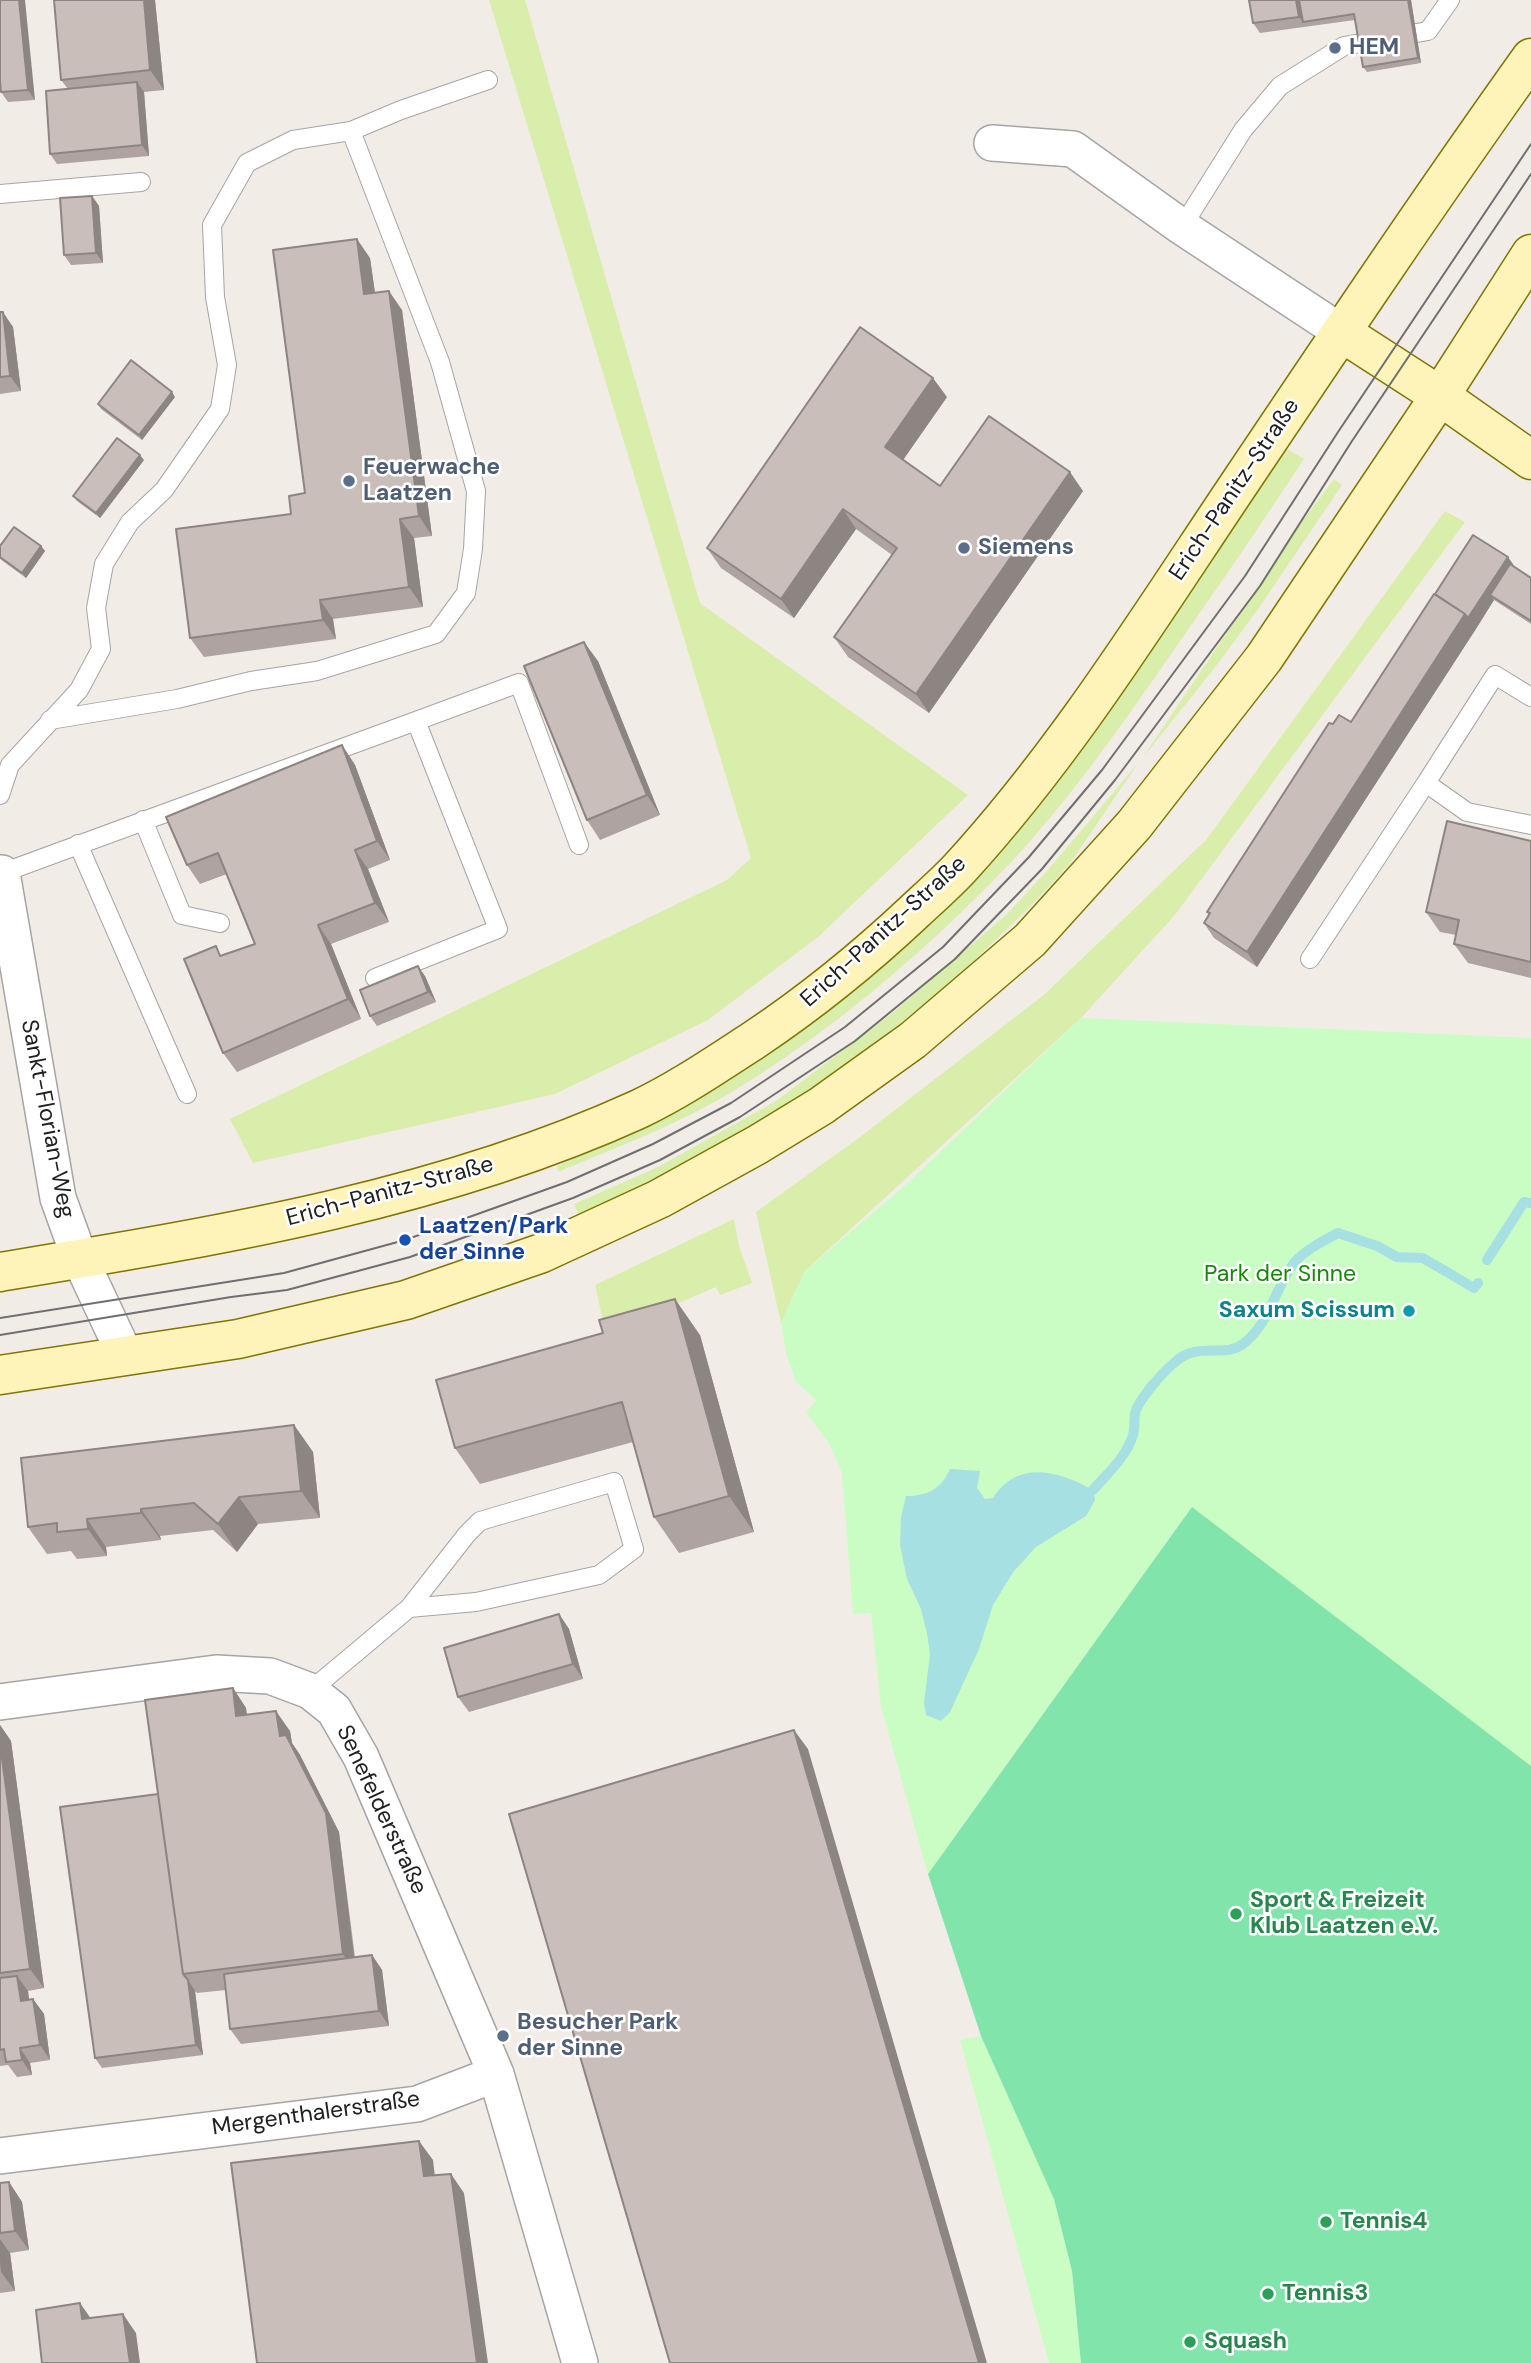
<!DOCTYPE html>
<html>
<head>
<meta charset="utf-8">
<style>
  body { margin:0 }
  canvas { display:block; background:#f2ece7 }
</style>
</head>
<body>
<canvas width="1531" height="2363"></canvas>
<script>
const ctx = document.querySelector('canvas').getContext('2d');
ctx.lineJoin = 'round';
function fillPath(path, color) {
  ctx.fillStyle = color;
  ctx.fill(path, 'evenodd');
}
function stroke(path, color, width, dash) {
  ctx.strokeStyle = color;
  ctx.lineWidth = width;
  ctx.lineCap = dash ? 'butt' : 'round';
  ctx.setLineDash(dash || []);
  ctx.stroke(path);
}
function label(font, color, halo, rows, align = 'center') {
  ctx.font = font + ' "DM Sans",sans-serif';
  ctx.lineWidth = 5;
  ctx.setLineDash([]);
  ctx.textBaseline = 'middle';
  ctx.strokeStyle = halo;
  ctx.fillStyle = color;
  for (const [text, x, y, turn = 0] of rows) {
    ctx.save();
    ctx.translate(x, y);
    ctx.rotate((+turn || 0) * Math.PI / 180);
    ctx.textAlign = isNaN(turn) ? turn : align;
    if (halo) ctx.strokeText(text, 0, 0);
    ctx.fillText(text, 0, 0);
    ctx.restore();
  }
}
fillPath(new Path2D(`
  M 489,0 L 525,0 L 700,603 L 968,795 L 818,937 L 708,1020 L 555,1094 L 253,1163 L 230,1119 L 727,880 L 751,858 Z
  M 1284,447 L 1304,459 C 1265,518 1226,576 1185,634 C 1126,719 1067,806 994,880 C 916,959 830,1032 735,1090 C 680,1124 617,1147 558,1172 L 557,1166 C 621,1137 689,1105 748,1067 C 806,1031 860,988 909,942 Z
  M 1334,479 L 1342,485 L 1259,608 L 1213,670 L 1141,760 L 1301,523 Z
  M 1445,511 L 1465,522 L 1175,915 L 1081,1018 L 805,1271 L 781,1323 L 756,1212 L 860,1137 L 1045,994 L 1206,840 Z
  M 1139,762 L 1069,865 L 1029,908 L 956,978 L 901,1023 L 785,1108 L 689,1164 L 579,1216 L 574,1204 L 658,1167 L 776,1101 L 895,1011 L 1006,915 L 1047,871 Z
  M 734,1219 L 739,1246 L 752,1283 L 720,1295 L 716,1287 L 606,1334 L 595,1285 Z`), '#d9eeab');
fillPath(new Path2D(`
  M 1081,1018 L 1531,1038 L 1531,1766 L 1192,1507 L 928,1874 L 881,1707 L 871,1613 L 853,1614 L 842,1473 L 829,1443 L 806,1413 L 816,1400 L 796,1382 L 786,1353 L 781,1323 L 805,1271 L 909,1182 Z
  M 981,2036 L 1054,2199 L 1072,2271 L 1081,2363 L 1049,2363 L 960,2040 Z`), '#cafdc3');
fillPath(new Path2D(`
  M 1192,1507 L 1531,1766 L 1531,2363 L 1081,2363 L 1072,2271 L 1054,2199 L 981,2036 L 928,1874 Z`), '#81e5ab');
fillPath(new Path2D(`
  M 950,1469 L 980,1471 L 977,1488 L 985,1499 L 993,1498 C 1018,1459 1059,1471 1093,1490 L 1095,1500 L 1086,1516 L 1036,1547 L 1014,1571 L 993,1605 L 979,1649 L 950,1712 L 941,1721 L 926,1715 L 924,1703 L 930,1654 L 927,1633 L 921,1609 L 907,1579 L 900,1545 L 901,1517 L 906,1496 C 928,1496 941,1489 950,1469 Z`), '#a6e0e2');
stroke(new Path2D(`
  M 1487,1260 L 1524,1202 L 1531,1203
  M 1093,1490 C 1107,1474 1127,1456 1133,1435 C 1135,1428 1134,1420 1135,1413 C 1139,1399 1162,1373 1174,1363 C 1198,1340 1223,1359 1243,1344 C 1269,1325 1275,1288 1294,1263 C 1305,1250 1323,1241 1338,1233 L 1377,1246 L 1397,1257 L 1423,1258 L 1474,1288 L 1478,1283`), '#a6e0e2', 10);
const service = new Path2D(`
  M 351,131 L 401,110 L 488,80
  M 0,194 L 141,182
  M 1182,227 L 1243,130 L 1280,86 L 1344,46 L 1428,31 L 1450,0
  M 1531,697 L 1495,675 L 1426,783 L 1467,812 L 1531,825
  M 416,721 L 519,683 L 579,845
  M 0,795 L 10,765 L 79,690 L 101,649 L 96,608 L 104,564 L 130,522 L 164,490 L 220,409 L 227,365 L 215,297 L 212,225 L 247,163 L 293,140 L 351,131 L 440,362 L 476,491 L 473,549 L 466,593 L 436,634 L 317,671 L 251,681 L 177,699 L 50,720
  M 143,820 L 182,915 L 220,923
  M 78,844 L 187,1094
  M 1,869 L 2,873 L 416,721 L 498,929 L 375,978
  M 1310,959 L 1426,783
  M 310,1691 L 409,1608 L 467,1534 L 480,1521 L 614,1482 L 634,1549 L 599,1575 L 476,1602 L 409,1608`);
const minor = new Path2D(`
  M 992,143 L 1073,149 L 1182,227 L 1341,332
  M 2,873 L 58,1198 L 80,1259 L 125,1355
  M 0,1702 L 216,1673 L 270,1676 L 310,1691 L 334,1710 L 361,1757 L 496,2074
  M 0,2156 L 417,2104 L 496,2074 L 580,2363`);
const secondary = new Path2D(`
  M 1341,332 L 1440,396 L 1531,460
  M 0,1272 C 217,1236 437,1201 639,1109 C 679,1090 717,1064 754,1040 C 811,1002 865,958 915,911 C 930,897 946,883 960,868 C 1067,751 1151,615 1239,484 C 1335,341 1431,198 1531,58
  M 0,1375 L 238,1339 L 406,1300 L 542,1253 L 659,1199 L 757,1145 L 821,1106 L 913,1040 L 1030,940 L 1134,825 L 1264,658 L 1440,396 L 1531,254`);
stroke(service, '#a5a5a5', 20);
stroke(minor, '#a5a5a5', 38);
stroke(secondary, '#807600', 41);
stroke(service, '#fff', 18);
stroke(minor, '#fff', 35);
stroke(secondary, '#fef4ba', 38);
stroke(new Path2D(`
  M 0,1318 L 284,1273 L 405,1240 L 567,1182 L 653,1144 L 731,1103 L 845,1027 L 943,947 L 1029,857 L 1102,770 L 1245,576 L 1338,432 L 1531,144
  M 0,1335 L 231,1297 L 287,1290 L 410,1257 L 573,1198 L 660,1160 L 740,1117 L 855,1041 L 955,959 L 1042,869 L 1115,780 L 1260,586 L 1352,441 L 1531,174`), '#6f6f6f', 2);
fillPath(new Path2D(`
  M 0,0 L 35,100 L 8,102 L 1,92 Z
  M 155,0 L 164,90 L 144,92 L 149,156 L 57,164 L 50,154 L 68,89 L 61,80 Z
  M 1249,0 L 1411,0 L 1421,63 L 1367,72 L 1363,67 L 1355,20 L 1260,33 L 1253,23 Z
  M 92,196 L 99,206 L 103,263 L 71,265 L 64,255 Z
  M 370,258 L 375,293 L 402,310 L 432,536 L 414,538 L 423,607 L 333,619 L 336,639 L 204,657 L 190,638 L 291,514 L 305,493 Z
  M 0,312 L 13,327 L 21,391 L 0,394 Z
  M 175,397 L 142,440 L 101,409 L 98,404 Z
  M 947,397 L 903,459 L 940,486 L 1083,491 L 929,713 L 848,657 L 834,637 L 892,555 L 856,529 L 794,618 L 721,568 L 707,548 Z
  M 144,460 L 100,518 L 77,501 L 73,496 Z
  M 0,546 L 41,546 L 45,551 L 26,578 L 0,559 Z
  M 1515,567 L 1531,578 L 1531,624 L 1494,600 L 1257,967 L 1214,938 L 1204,923 L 1209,914 L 1207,912 L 1333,724 L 1351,722 Z
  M 598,661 L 660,815 L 600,840 L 587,820 Z
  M 342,745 L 355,765 L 390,860 L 368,869 L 389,922 L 331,944 L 361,1019 L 237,1072 L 223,1053 L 222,955 L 255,944 L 227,874 L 200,884 L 187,865 Z
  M 1531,841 L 1531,978 L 1468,963 L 1454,944 L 1456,935 L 1440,932 L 1426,912 Z
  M 425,976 L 436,1002 L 377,1026 L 370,1016 Z
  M 603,1333 L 700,1335 L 754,1532 L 679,1553 L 654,1517 L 633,1442 L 480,1484 L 455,1448 Z
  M 294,1425 L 313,1452 L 320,1518 L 258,1524 L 237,1552 L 213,1530 L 160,1536 L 161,1540 L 106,1547 L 107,1556 L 77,1559 L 71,1551 L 47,1554 L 28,1527 Z
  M 559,1614 L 569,1629 L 583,1679 L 469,1712 L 458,1697 Z
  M 233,1688 L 246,1708 L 247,1715 L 290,1731 L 292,1743 L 300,1755 L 339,1832 L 355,1957 L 372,1955 L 382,1970 L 389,2026 L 241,2044 L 230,2029 L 226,1990 L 197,1993 L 195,1991 L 203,2055 L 102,2068 L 95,2058 L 158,1794 Z
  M 0,1725 L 11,1741 L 44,1988 L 28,1991 L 29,2000 L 33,1999 L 44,2014 L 50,2060 L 30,2063 L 32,2075 L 17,2077 L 8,2065 L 0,2066 Z
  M 9,2182 L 22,2202 L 29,2250 L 10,2253 L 15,2291 L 0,2293 L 0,2183 Z`), '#aea3a0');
fillPath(new Path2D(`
  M 19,0 L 25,0 L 35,100 L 28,90 Z
  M 144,0 L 155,0 L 164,90 L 150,70 Z
  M 1296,0 L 1302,0 L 1303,22 L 1299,17 Z
  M 1408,0 L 1411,0 L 1421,63 L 1418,58 Z
  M 137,82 L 144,92 L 149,156 L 142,145 Z
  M 92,196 L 99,206 L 103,263 L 96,253 Z
  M 357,239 L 370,258 L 378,314 L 364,294 Z
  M 389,291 L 402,310 L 432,536 L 419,516 Z
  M 3,312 L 13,327 L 21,391 L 10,376 Z
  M 933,378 L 947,397 L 899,466 L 885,447 Z
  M 172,392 L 175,397 L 142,440 L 139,435 Z
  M 140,455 L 144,460 L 100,518 L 96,513 Z
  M 1070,472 L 1083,491 L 929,713 L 916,694 Z
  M 843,509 L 856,529 L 794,618 L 781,599 Z
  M 400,519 L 414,538 L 423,607 L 409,587 Z
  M 41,546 L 45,551 L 26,578 L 22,573 Z
  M 1508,557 L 1515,567 L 1490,595 L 1494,600 L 1476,629 L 1257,967 L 1247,952 L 1465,614 Z
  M 320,600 L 333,619 L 336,639 L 323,620 Z
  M 584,642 L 598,661 L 660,815 L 647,795 Z
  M 342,745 L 355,765 L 390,860 L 377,841 Z
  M 355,850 L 368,869 L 389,922 L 375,903 Z
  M 318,925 L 331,944 L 361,1019 L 348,999 Z
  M 418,966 L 425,976 L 436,1002 L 428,992 Z
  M 675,1299 L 700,1335 L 754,1532 L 729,1496 Z
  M 294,1425 L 313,1452 L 320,1518 L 301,1491 Z
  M 239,1497 L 258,1524 L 237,1552 L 218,1524 Z
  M 141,1509 L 160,1536 L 161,1540 L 141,1513 Z
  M 87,1519 L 106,1547 L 107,1556 L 88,1529 Z
  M 559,1614 L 569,1629 L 583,1679 L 573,1664 Z
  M 233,1688 L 246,1708 L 249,1735 L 236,1716 Z
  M 276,1711 L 290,1731 L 292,1743 L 300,1755 L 339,1832 L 356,1973 L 343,1954 L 280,1736 Z
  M 0,1725 L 11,1741 L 44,1988 L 30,1969 L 0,1743 Z
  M 794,1730 L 808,1749 L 987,2363 L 979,2363 Z
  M 372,1955 L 382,1970 L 389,2026 L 379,2011 Z
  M 17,1976 L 28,1991 L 31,2016 L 21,2001 Z
  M 188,1980 L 195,1991 L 203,2055 L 196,2045 Z
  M 33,1999 L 44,2014 L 50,2060 L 40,2045 Z
  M 20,2048 L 30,2063 L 32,2075 L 22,2060 Z
  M 419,2141 L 433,2160 L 437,2195 L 424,2176 Z
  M 451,2174 L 464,2193 L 488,2363 L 477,2363 Z
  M 9,2182 L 22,2202 L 29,2250 L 15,2231 Z
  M 0,2239 L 10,2253 L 15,2291 L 1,2272 L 0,2261 Z
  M 80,2303 L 94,2323 L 82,2319 Z
  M 123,2314 L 136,2333 L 140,2363 L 130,2363 Z`), '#8d8582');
const building = new Path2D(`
  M 0,0 L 19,0 L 28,90 L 1,92 L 0,81 Z
  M 54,0 L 144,0 L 150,70 L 61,80 Z
  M 1249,0 L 1296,0 L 1299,17 L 1253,23 Z
  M 1299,0 L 1408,0 L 1418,58 L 1363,67 L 1354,14 L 1303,22 Z
  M 137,82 L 142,145 L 50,154 L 46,91 Z
  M 92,196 L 96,253 L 64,255 L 60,198 Z
  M 357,239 L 364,294 L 389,291 L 419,516 L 400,519 L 409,587 L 320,600 L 323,620 L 190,638 L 176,529 L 291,514 L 289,496 L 305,493 L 273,250 Z
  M 0,312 L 3,312 L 10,376 L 0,377 Z
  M 860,327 L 933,378 L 885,447 L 940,486 L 989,416 L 1070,472 L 916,694 L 834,637 L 897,548 L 843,509 L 781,599 L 707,548 Z
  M 131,360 L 172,392 L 139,435 L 98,404 Z
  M 117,438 L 140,455 L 96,513 L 73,496 Z
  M 14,527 L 41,546 L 22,573 L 0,557 L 0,546 Z
  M 1473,535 L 1508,557 L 1468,618 L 1465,614 L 1435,594 Z
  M 1510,564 L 1531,578 L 1531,621 L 1490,595 Z
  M 1434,594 L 1465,614 L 1247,952 L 1204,923 L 1210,913 L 1207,912 L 1329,723 L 1333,724 L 1339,715 L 1351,722 Z
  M 584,642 L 647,795 L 587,820 L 524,666 Z
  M 342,745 L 377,841 L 355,850 L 375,903 L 318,925 L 348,999 L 223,1053 L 184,959 L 216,946 L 220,956 L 255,944 L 218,853 L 187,865 L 166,817 Z
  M 1447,821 L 1531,841 L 1531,962 L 1454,944 L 1459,920 L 1426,912 Z
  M 418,966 L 428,992 L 370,1016 L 360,990 Z
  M 675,1299 L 729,1496 L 654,1517 L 622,1402 L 455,1448 L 436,1380 L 603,1333 L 599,1320 Z
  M 294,1425 L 301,1491 L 239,1497 L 218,1524 L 194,1503 L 141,1509 L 141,1513 L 87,1519 L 88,1529 L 57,1532 L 57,1523 L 28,1527 L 21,1458 Z
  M 559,1614 L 573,1664 L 458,1697 L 444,1648 Z
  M 233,1688 L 236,1716 L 276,1711 L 280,1736 L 286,1735 L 326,1813 L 343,1954 L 183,1974 L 145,1700 Z
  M 794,1730 L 979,2363 L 670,2363 L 509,1814 Z
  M 0,1743 L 30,1969 L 0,1973 Z
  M 158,1794 L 183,1974 L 188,1980 L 196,2045 L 95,2058 L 60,1807 Z
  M 372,1955 L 379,2011 L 230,2029 L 224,1974 Z
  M 17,1976 L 21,2001 L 33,1999 L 40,2045 L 20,2048 L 22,2060 L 6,2062 L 4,2049 L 0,2050 L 0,1978 Z
  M 419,2141 L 424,2176 L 451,2174 L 477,2363 L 257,2363 L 231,2163 Z
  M 9,2182 L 15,2231 L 0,2233 L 0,2183 Z
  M 80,2303 L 82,2319 L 123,2314 L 130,2363 L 42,2363 L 36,2310 Z`);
fillPath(building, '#cabeba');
stroke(building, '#8d8582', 2);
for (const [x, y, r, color] of [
  [1335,48,7,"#5c6f8a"],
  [349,481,7,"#5c6f8a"],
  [964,548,7,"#5c6f8a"],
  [405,1240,7,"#1a4fb4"],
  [1409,1311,7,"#0f9aa8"],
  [1236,1914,7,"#2e9e5b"],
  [503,2036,7,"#5c6f8a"],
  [1326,2222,7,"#2e9e5b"],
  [1268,2294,7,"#2e9e5b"],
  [1190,2342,7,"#2e9e5b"]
]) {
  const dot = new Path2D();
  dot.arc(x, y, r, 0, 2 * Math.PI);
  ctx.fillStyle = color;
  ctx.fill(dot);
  stroke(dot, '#fff', 2.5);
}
label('bold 23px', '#4e5e75', '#fff', [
  ["HEM",1349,48],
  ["Feuerwache",363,468],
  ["Laatzen",363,494],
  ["Siemens",978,548],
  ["Besucher Park",517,2023],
  ["der Sinne",517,2049]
], 'left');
label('23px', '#212121', '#fff', [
  ["Erich-Panitz-Straße",1235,490,-56],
  ["Erich-Panitz-Straße",884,932,-42],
  ["Sankt-Florian-Weg",47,1119,79],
  ["Erich-Panitz-Straße",390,1192,-15],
  ["Senefelderstraße",381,1810,65],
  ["Mergenthalerstraße",316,2114,-8]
]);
label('bold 23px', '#164399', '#fff', [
  ["Laatzen/Park",419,1227],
  ["der Sinne",419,1253]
], 'left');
label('23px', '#138a05', '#fff', [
  ["Park der Sinne",1280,1275]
]);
label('bold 23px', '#0d838f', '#fff', [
  ["Saxum Scissum",1395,1311]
], 'right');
label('bold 23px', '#27864d', '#fff', [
  ["Sport & Freizeit",1250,1901],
  ["Klub Laatzen e.V.",1250,1927],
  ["Tennis4",1340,2222],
  ["Tennis3",1282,2294],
  ["Squash",1204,2342]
], 'left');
</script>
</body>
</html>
